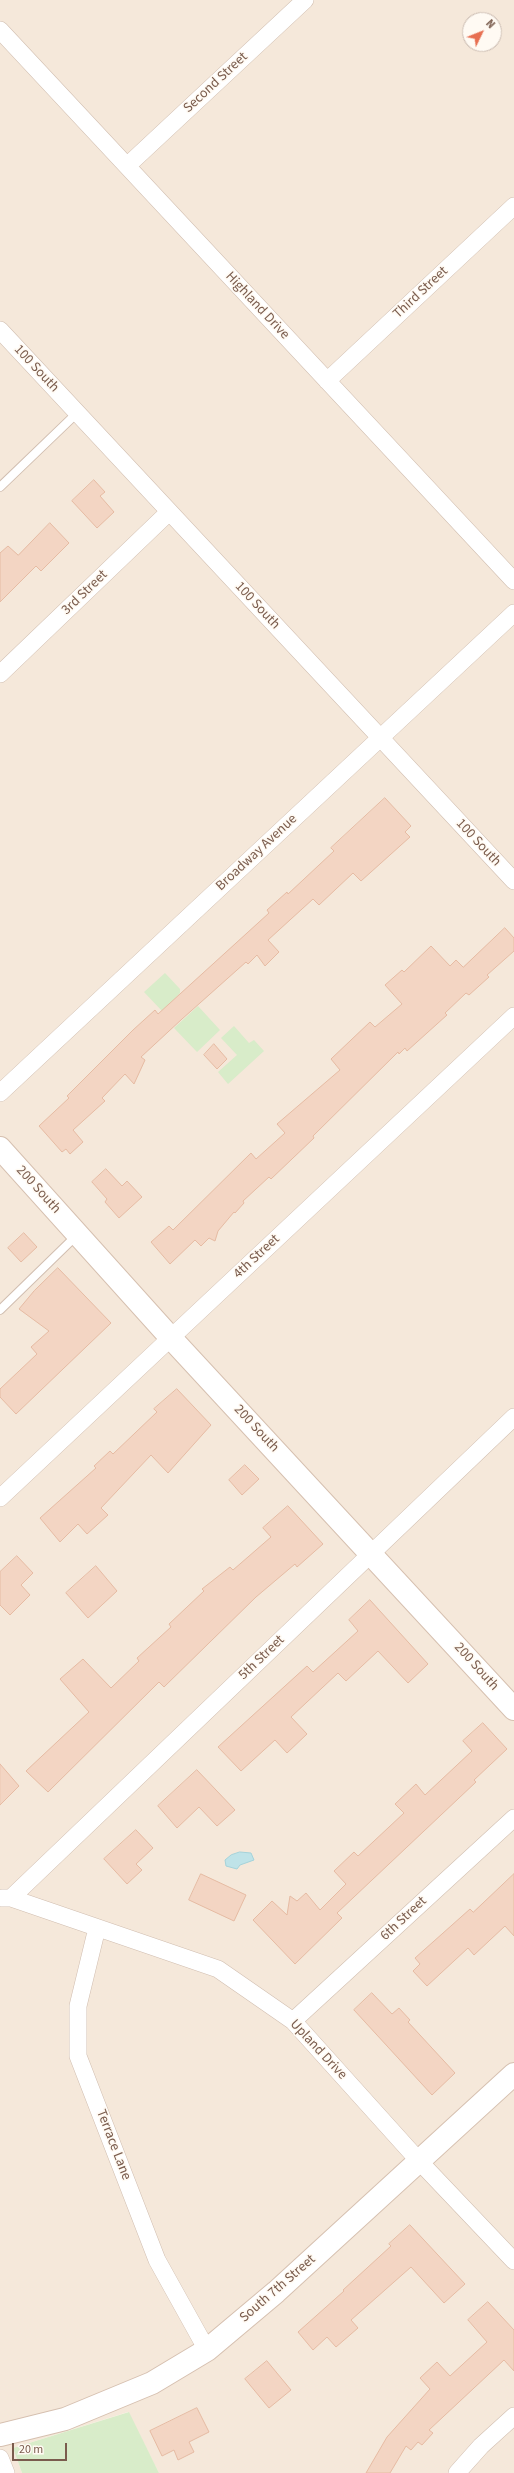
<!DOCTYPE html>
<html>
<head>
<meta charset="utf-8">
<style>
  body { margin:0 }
  #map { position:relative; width:514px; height:2473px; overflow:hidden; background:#fdf6ec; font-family:"Source Sans 3",sans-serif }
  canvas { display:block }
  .north { position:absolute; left:462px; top:12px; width:40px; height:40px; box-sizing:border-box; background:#fffaf3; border:1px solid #cabbb1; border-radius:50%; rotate:47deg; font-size:11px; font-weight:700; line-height:16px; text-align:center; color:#7a5c4d }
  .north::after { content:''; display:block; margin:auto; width:14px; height:18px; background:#e76f51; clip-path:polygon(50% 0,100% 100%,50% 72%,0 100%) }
  .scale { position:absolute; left:12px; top:2443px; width:55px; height:18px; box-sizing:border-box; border:2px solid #7a5c4d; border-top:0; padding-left:5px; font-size:12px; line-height:14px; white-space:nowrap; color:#7a5c4d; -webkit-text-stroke:3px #fffaf3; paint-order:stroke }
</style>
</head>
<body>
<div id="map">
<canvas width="514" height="2473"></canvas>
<div class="north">N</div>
<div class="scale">20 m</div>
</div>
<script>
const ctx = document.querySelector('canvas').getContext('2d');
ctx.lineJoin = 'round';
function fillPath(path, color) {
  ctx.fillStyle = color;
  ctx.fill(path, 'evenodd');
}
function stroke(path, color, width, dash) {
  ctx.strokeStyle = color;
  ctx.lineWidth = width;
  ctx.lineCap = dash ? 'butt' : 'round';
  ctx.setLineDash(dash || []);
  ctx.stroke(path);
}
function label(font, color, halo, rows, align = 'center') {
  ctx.font = font + ' "Source Sans 3",sans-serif';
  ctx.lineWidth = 3;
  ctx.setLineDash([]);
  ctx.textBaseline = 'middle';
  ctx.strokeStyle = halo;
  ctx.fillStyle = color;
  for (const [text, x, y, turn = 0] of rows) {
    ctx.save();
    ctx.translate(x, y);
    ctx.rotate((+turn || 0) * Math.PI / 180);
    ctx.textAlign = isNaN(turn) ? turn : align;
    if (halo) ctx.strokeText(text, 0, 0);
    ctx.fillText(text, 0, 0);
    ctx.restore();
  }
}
fillPath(new Path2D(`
  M 0,0 L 514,0 L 514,2473 L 159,2473 L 128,2412 L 13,2448 L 22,2473 L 0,2473 ZM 470,20 L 494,20 L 494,44 L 470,44 Z`), '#f5e8da');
fillPath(new Path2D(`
  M 165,973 L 180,989 L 180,993 L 163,1012 L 144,992 Z
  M 198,1006 L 220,1030 L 197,1052 L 174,1028 Z
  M 234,1026 L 249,1043 L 254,1040 L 264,1051 L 228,1084 L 218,1072 L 237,1055 L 221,1038 Z
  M 129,2412 L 159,2473 L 22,2473 L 13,2448 Z`), '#d8ecc9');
const water = new Path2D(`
  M 240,1852 L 251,1853 L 254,1860 L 240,1865 L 237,1869 L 226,1866 L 225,1860 L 231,1855 Z`);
fillPath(water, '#bfe3e8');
stroke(water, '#a5d3da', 1);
const building = new Path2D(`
  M 94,480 L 105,492 L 100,496 L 114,512 L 97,528 L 72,501 Z
  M 50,523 L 69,543 L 41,571 L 36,566 L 0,602 L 0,553 L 8,546 L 18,555 Z
  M 385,798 L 411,826 L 405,832 L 410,837 L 361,881 L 353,873 L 319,905 L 313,899 L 268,940 L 279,952 L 265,966 L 257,955 L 248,964 L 246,962 L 182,1019 L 141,1057 L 145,1060 L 134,1084 L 125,1074 L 102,1098 L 105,1101 L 73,1130 L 83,1142 L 70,1154 L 66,1149 L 62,1152 L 39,1126 L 69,1098 L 67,1096 L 133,1030 L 155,1010 L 158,1014 L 269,913 L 267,910 L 287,892 L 288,894 L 334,851 L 331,848 Z
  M 505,928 L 514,938 L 514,951 L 487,975 L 489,977 L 469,995 L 466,993 L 445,1013 L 447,1015 L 407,1051 L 405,1048 L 399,1054 L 398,1052 L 313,1136 L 314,1138 L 271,1179 L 269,1177 L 243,1201 L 244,1203 L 235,1213 L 234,1212 L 218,1231 L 215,1241 L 209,1238 L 201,1246 L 195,1240 L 170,1264 L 151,1242 L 169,1226 L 173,1230 L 251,1153 L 256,1159 L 285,1133 L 277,1124 L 340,1070 L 331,1059 L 370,1022 L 375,1027 L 402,1004 L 385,985 L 402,970 L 404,972 L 431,946 L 450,966 L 456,960 L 463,967 Z
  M 214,1044 L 227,1059 L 217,1069 L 204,1055 Z
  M 106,1169 L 122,1186 L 127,1181 L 142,1197 L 119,1218 L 105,1202 L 107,1199 L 92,1182 Z
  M 24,1233 L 37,1247 L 21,1262 L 8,1248 Z
  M 58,1268 L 111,1323 L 16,1414 L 0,1397 L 0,1389 L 37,1354 L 31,1347 L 49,1331 L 19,1309 L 34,1291 Z
  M 177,1389 L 211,1425 L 168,1473 L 151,1455 L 101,1508 L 108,1515 L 87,1534 L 78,1524 L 60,1542 L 40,1518 L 96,1468 L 94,1466 L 110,1451 L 113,1454 L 157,1412 L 154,1409 Z
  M 245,1465 L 259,1479 L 242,1495 L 229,1480 Z
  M 288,1506 L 323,1544 L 297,1567 L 295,1564 L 256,1597 L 164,1687 L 159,1682 L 48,1792 L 26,1771 L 89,1712 L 60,1679 L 83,1659 L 111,1688 L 139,1661 L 137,1658 L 171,1627 L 169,1624 L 204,1591 L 202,1589 L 230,1567 L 233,1570 L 271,1537 L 263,1528 Z
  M 17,1556 L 33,1573 L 21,1585 L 30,1595 L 10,1615 L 0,1605 L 0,1572 Z
  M 96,1566 L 117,1591 L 88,1618 L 66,1593 Z
  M 370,1600 L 428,1664 L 408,1683 L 378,1651 L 346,1681 L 338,1673 L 291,1717 L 307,1734 L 287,1753 L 275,1740 L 241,1771 L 218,1747 L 307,1666 L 313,1672 L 358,1631 L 349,1620 Z
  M 483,1723 L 507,1749 L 474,1780 L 476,1782 L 337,1913 L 342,1918 L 295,1964 L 253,1920 L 272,1901 L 287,1915 L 290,1896 L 297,1901 L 306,1893 L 320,1910 L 346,1884 L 334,1871 L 354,1852 L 358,1856 L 404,1813 L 395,1804 L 416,1784 L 425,1795 L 472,1751 L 463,1741 Z
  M 0,1764 L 19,1786 L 0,1805 Z
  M 197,1770 L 235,1810 L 217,1826 L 199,1807 L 177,1828 L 158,1806 Z
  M 136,1830 L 153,1848 L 136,1864 L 142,1870 L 127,1884 L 104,1859 Z
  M 201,1874 L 246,1895 L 234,1921 L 189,1900 Z
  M 514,1874 L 514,1936 L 505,1926 L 474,1955 L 468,1948 L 427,1986 L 413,1971 L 420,1964 L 415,1958 L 470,1909 L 473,1912 Z
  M 372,1993 L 392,2014 L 399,2008 L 410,2020 L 408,2022 L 455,2073 L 432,2095 L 354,2010 Z
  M 410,2225 L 465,2284 L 444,2303 L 411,2267 L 351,2320 L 358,2328 L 336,2347 L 327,2337 L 313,2350 L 298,2332 L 344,2291 L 343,2290 L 391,2246 L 389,2244 Z
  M 488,2302 L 514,2330 L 514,2371 L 504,2360 L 429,2430 L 433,2433 L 422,2445 L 418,2442 L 411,2450 L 406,2446 L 390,2473 L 366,2473 L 387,2437 L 430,2389 L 420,2378 L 437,2362 L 450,2376 L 487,2342 L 468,2320 Z
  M 267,2361 L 291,2390 L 269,2408 L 245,2379 Z
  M 197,2408 L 209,2432 L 189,2442 L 194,2452 L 178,2460 L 174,2450 L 162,2456 L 150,2431 Z`);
fillPath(building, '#f3d5c3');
stroke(building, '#e6bba3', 1);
const lane = new Path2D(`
  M 0,487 L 77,413
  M 0,1310 L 77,1235`);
const street = new Path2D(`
  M 0,30 L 514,581
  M 127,166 L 305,0
  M 0,330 L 514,881
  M 327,381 L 514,206
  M 0,674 L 169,512
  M 0,1093 L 514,613
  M 0,1498 L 514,1016
  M 2,1898 L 11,1898 L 218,1969 L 293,2021 L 419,2161 L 514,2261
  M 11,1898 L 514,1417
  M 97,1928 L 78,2006 L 78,2056 L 157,2260 L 207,2350
  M 293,2021 L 514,1818
  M 0,2458 L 6,2473
  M 457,2473 L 481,2446 L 514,2416`);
const secondary = new Path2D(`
  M 0,1148 L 170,1337 L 514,1709
  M 0,2435 L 65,2419 L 152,2383 L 207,2350 L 276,2292 L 514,2074`);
stroke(lane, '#d1beb0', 10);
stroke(street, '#d1beb0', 18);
stroke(secondary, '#d6c0b0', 24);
stroke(lane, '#fff', 8);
stroke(street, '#fff', 17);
stroke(secondary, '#fff', 22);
label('14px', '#7a5c4d', '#fffaf3', [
  ["Second Street",216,83,-43],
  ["Third Street",421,293,-43],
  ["Highland Drive",257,306,47],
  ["100 South",36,369,47],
  ["3rd Street",85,593,-44],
  ["100 South",257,606,47],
  ["100 South",478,843,47],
  ["Broadway Avenue",257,853,-43],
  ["200 South",38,1190,48],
  ["4th Street",257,1257,-43],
  ["200 South",256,1429,47],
  ["5th Street",262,1658,-44],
  ["200 South",476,1667,48],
  ["6th Street",404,1919,-43],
  ["Upland Drive",318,2050,47],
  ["Terrace Lane",113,2145,69],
  ["South 7th Street",278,2289,-41]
]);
</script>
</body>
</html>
